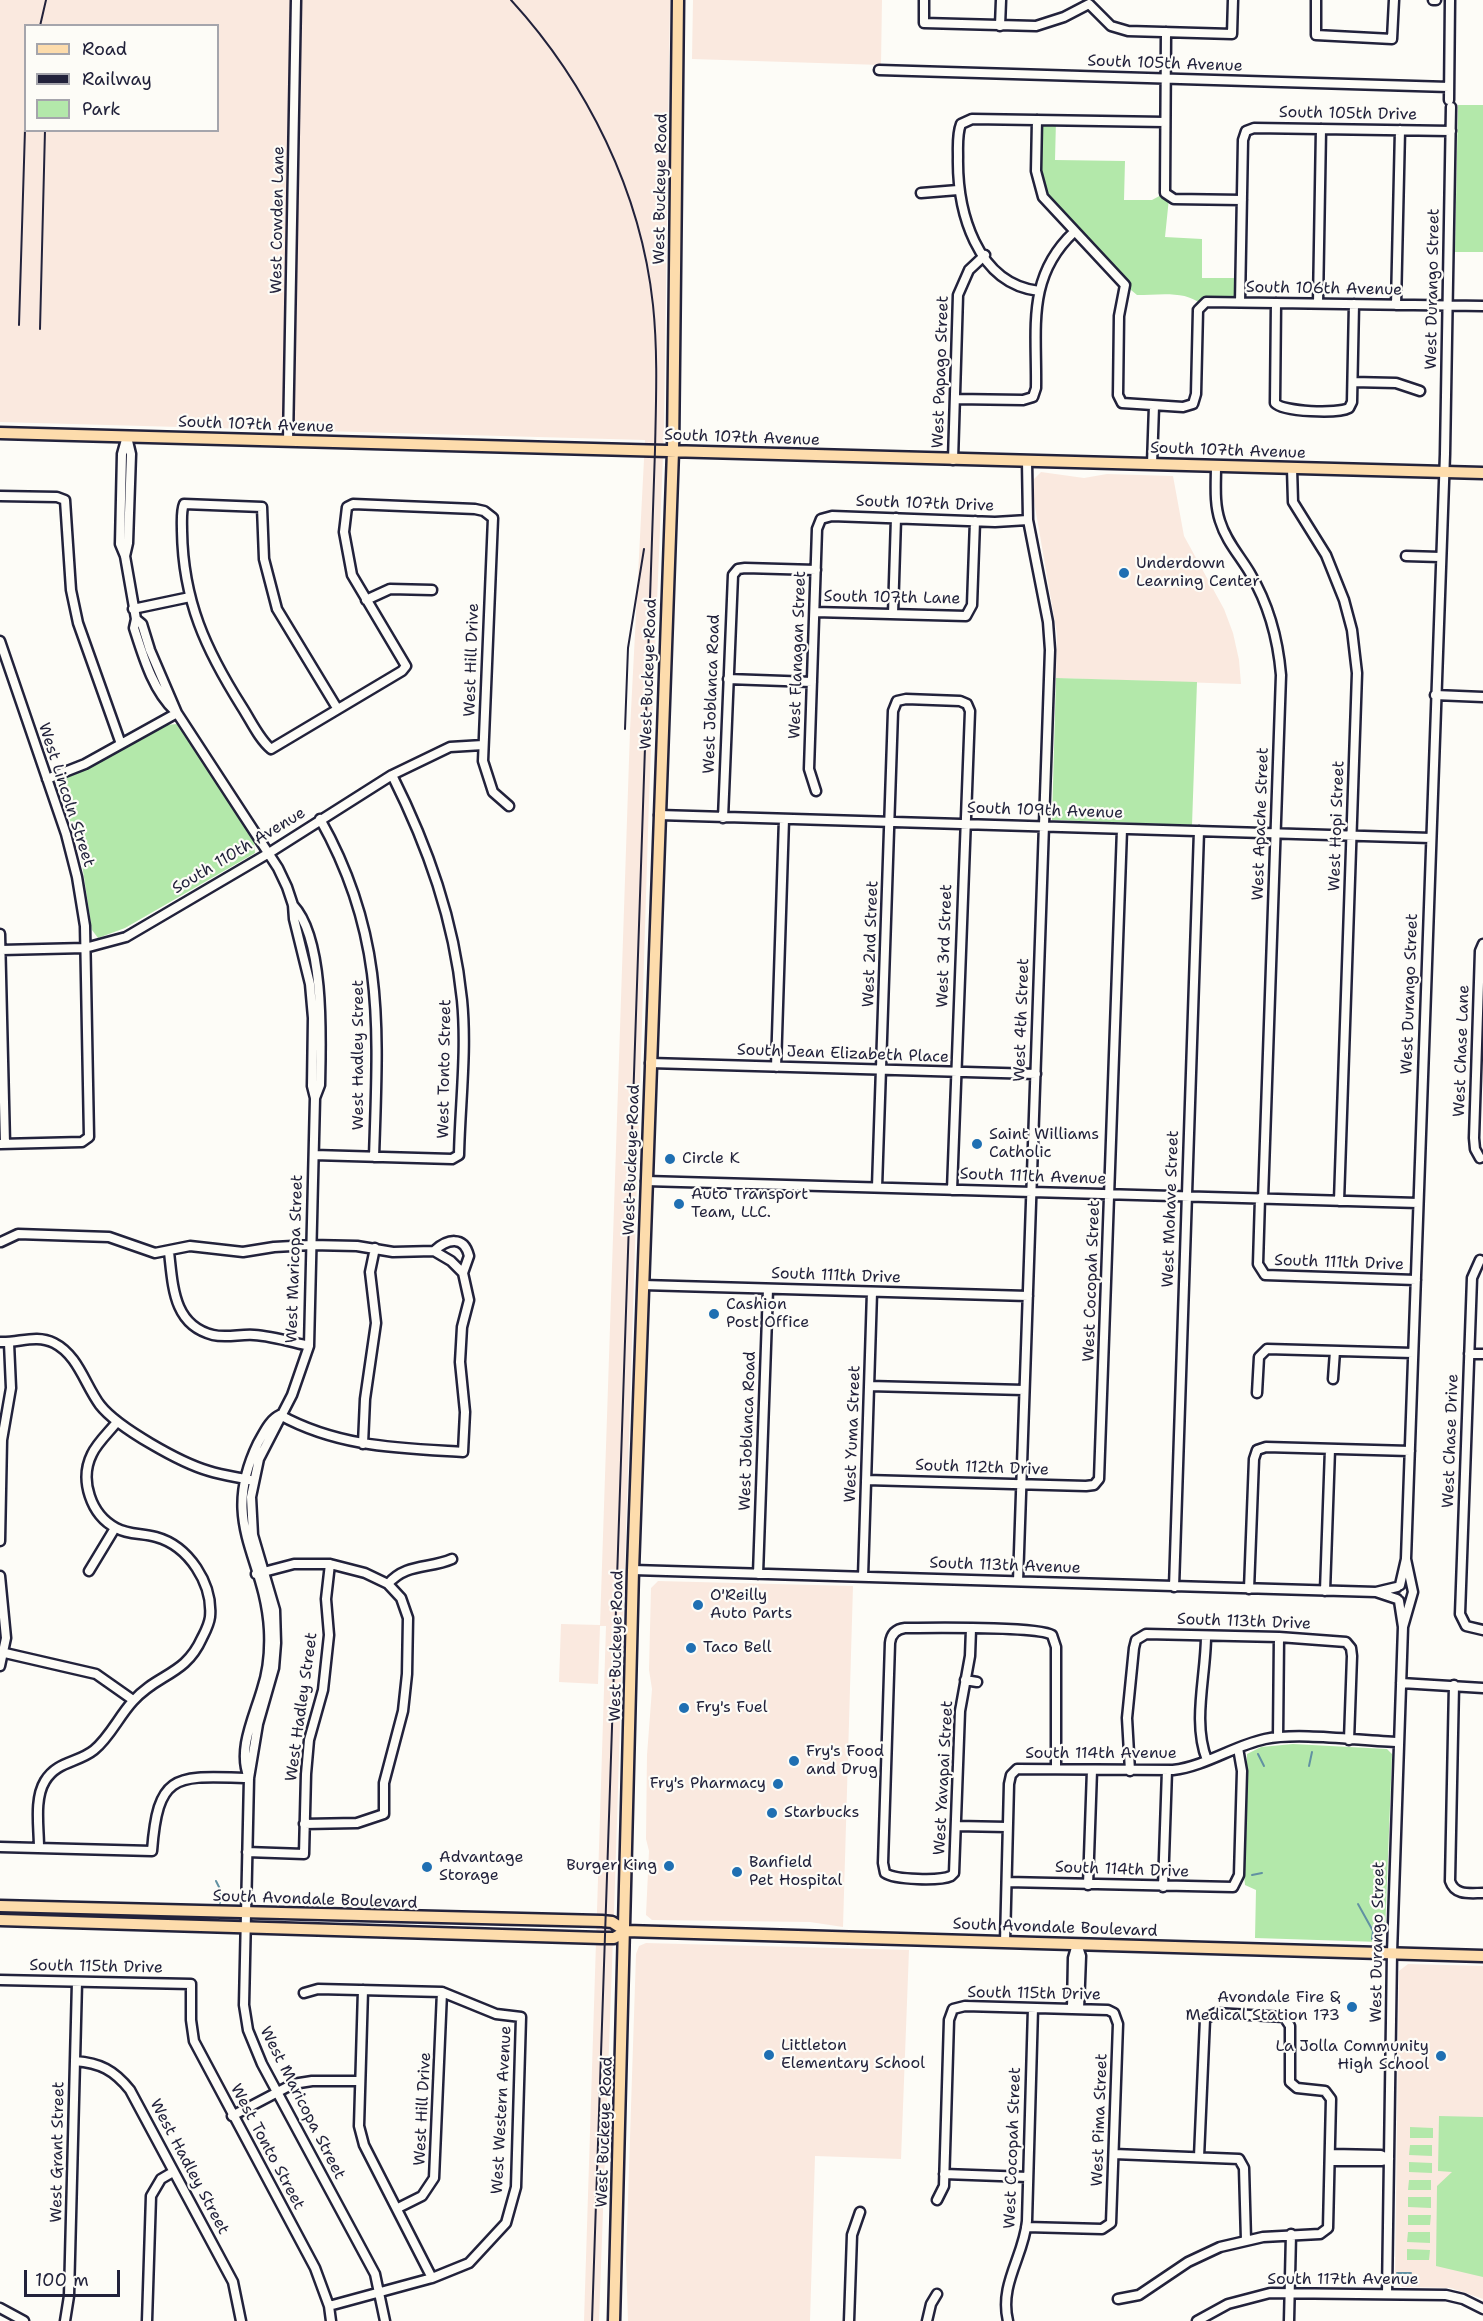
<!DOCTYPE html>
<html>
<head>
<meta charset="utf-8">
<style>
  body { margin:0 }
  #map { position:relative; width:1483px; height:2321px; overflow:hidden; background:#fdfcf7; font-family:"Shantell Sans",sans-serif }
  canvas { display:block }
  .legend { position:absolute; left:24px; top:24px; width:195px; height:108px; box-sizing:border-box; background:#fdfcf7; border:2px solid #a5a5ac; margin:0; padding:8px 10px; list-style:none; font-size:18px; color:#22223b }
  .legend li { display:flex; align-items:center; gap:12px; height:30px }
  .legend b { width:30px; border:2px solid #a5a5ac }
  .scale { position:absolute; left:24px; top:2270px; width:96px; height:27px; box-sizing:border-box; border:3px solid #22223b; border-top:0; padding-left:8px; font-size:18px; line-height:21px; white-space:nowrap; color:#22223b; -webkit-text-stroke:4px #fdfcf7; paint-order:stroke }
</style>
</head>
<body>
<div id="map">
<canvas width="1483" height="2321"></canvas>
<ul class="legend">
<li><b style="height:8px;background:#fddcac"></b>Road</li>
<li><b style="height:8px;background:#22223b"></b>Railway</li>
<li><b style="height:16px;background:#b3e8aa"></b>Park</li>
</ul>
<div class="scale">100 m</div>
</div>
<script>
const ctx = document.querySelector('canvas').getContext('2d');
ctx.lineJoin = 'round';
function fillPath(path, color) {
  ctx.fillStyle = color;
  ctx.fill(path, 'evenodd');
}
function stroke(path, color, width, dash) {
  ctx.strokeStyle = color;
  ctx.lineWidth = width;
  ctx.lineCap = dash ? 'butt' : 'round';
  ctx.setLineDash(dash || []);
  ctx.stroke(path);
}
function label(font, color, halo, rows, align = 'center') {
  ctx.font = font + ' "Shantell Sans",sans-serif';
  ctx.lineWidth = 4.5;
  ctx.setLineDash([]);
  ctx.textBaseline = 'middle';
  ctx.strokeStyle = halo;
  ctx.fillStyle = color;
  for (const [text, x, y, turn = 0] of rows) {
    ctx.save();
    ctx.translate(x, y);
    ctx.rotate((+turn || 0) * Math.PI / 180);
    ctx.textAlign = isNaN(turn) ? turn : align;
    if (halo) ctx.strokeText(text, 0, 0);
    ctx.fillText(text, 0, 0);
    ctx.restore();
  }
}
fillPath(new Path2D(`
  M 0,0 L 670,0 L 664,430 L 649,800 L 615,1883 L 599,2321 L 584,2321 L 606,1626 L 600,1626 L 598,1684 L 559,1682 L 561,1624 L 600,1625 L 630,730 L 645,440 L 0,422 ZM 26,26 L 218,26 L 218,130 L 26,130 Z
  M 693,0 L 882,0 L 881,65 L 692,59 Z
  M 1041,472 L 1084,478 L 1107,474 L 1173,476 L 1184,536 L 1224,609 L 1233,633 L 1239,660 L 1241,684 L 1056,678 L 1057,634 L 1034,501 L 1034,479 Z
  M 658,1581 L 853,1586 L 843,1927 L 810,1922 L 652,1920 L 646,1915 L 649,1851 L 646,1839 L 647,1755 L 652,1689 L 649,1670 L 651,1588 Z
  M 646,1943 L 909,1950 L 901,2159 L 815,2156 L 810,2321 L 628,2321 L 626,2260 L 636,1954 L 639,1946 Z
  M 1408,1964 L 1483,1966 L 1483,2299 L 1451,2288 L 1402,2287 L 1395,2279 L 1399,1971 Z`), '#fae9df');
fillPath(new Path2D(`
  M 1458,105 L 1483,105 L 1483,252 L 1455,252 Z
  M 1037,120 L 1056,120 L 1055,160 L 1125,161 L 1124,200 L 1152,200 L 1165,193 L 1169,198 L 1165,237 L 1202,239 L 1202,278 L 1240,278 L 1240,302 L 1201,304 C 1185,290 1157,295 1137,295 L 1125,285 L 1040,191 Z
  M 1056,678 L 1197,682 L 1192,825 L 1052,820 Z
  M 177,724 L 254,841 L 255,853 L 125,928 L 98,938 L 92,930 L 80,851 L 58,784 L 60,778 L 94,764 L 166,725 Z
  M 1293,1744 L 1387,1749 L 1392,1754 L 1385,1933 L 1380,1942 L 1255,1938 L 1256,1890 L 1245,1885 L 1244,1875 L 1247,1754 L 1261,1747 Z
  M 1439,2116 L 1483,2117 L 1483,2277 L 1436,2266 L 1437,2186 L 1452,2172 L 1438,2171 Z
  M 1410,2127 L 1433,2128 L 1433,2138 L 1410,2138 Z
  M 1410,2145 L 1432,2145 L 1432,2156 L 1409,2155 Z
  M 1409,2162 L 1432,2163 L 1432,2173 L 1409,2172 Z
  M 1409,2180 L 1431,2180 L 1431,2190 L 1408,2190 Z
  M 1408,2197 L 1431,2197 L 1431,2208 L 1408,2207 Z
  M 1408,2215 L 1431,2215 L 1430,2225 L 1408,2225 Z
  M 1408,2232 L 1430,2232 L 1430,2243 L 1407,2242 Z
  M 1407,2249 L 1430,2250 L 1429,2260 L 1407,2260 Z`), '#b3e8aa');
stroke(new Path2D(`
  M 1258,1754 L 1264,1766
  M 1309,1766 L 1312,1752
  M 1252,1875 L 1262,1873
  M 216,1881 L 220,1889 L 220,1903
  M 1358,1904 L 1373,1931 L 1372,1939
  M 1397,2273 L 1411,2273`), '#6191a2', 2);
const minor = new Path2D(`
  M 924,0 L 924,23 L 1036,26 L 1064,17 L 1089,4 L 1111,26 L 1128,31 L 1232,34 L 1233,0
  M 1316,0 L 1316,35 L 1392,39 L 1394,0
  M 1433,0 L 1436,0
  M 1000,26 L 1001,0
  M 1166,32 L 1165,193 L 1174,199 L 1242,200
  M 879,70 L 1449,87
  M 1449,100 L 1450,0
  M 1037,120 L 1036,171 L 1043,197 L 1125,285 L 1119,316 L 1118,395 L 1122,403 L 1183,407 L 1193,404 L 1196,394 L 1198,310 L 1206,302 L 1483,306
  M 921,193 L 958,190
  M 1039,291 C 976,284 957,210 958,157 C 958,146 957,134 961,124 L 972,119 L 1165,122
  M 1240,302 L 1243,140 L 1246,131 L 1254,128 L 1451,131
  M 1276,303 L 1275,403 C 1283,412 1338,414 1349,408 L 1352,402 L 1354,304
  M 1318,303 L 1321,129
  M 1396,305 L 1400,130
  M 1353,382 L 1396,383 L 1420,391
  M 955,399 L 1023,400 L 1033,397 L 1036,388 C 1037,328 1026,277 1074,232
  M 127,436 L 122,454 L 120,544 L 125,556 L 136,619 L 134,628 C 143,656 153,691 175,711
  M 288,441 L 296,0
  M 953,460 L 958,295 L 969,270 L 985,255
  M 1152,464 L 1154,406
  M 1216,466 C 1216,484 1214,503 1220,521 C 1226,541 1240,556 1250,573 C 1269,605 1278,639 1281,675 L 1263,1199
  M 1292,468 L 1293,502 L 1326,555 L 1344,600 L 1352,630 L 1357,673 L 1339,1201
  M 0,496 L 57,497 L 65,500 L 71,590 L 78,623 L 121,744
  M 125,556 L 128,543 L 131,454 L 127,437
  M 1406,556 L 1440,557
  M 366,600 L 390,589 L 432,590
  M 133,609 L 190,597
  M 815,612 L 966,616 L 972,605 L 975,521
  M 893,614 L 896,518
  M 136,619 L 142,624 L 150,650 L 177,713 L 278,868 L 287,887 L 293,905 L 294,919 L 310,984 L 313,1018 L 312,1086 L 315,1098 L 309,1346 L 292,1395 L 259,1459 L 251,1497 L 253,1535 L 275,1610 L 276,1643 L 274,1668 L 258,1724 L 249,1778 L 244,2005 L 248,2030 L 262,2064 L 375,2274 L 385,2321
  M 0,641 L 66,834 L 77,877 L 85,926 L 89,1137 L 82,1142 L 0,1144
  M 728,679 L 812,682
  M 1435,695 L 1483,697
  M 337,708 L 277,609 L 264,559 L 262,507 L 184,504 C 181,511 182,522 182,531 C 183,601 206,650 242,707 C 251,721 259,739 271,749 L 402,671 L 406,666 L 352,575 L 344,532 L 347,507 L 353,504 L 475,509 L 484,511 L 493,518 L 483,761 L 493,792 L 509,806
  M 47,779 L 85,764 L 177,713
  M 816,791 L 809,769 L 817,529 L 821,519 L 832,516 L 995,522 L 1028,520
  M 659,815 L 1431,838
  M 723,818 L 733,575 L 738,569 L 745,568 L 816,570
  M 320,819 C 386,936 378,1029 374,1157
  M 293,905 C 325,939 321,1040 320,1085 L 315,1098
  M 0,934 L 5,1144
  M 1,950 L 85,948 L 126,937 L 269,853 L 392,775 L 450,747 L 483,745
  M 650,1063 L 1036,1074
  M 776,1067 L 784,819
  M 314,1155 L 452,1159 L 459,1155 C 460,1105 467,1051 462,1000 C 454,920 428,847 392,775
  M 1480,1158 L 1475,1149 L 1474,1138 L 1480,951 L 1483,944
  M 646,1181 L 1418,1203
  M 877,1187 L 893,711 L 897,701 L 906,699 L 960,701 L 967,704 L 970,711 L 952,1190
  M 1260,1198 L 1258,1264 L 1265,1275 L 1416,1280
  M 1,1242 L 18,1234 L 109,1237 L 155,1253 L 190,1246 L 243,1252 L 274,1247 L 311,1245 L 357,1246 L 393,1252 L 434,1251 L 451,1261 L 463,1273 L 469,1300 L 462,1327 L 460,1362 L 465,1412 L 463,1452 C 398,1448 338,1447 280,1415
  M 434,1251 C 447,1239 464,1235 469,1256 L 463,1273
  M 169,1252 C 173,1286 173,1325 213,1335 C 226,1338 241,1334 254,1335 C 272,1336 291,1342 309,1346
  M 1480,1260 L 1472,1278 L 1460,1614 L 1466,1626 L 1483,1630
  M 643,1285 L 1028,1296
  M 0,1342 C 19,1343 36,1334 54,1343 C 78,1355 85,1385 100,1405 C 118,1428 181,1463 209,1471 C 222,1475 236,1477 250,1480
  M 1469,1354 L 1483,1354
  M 1333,1379 L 1335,1351
  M 869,1386 L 1024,1390
  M 1257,1393 L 1259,1357 L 1267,1349 L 1413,1353
  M 363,1444 L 365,1399 L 376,1323 L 370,1272 L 375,1248
  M 866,1480 L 1086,1486 L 1094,1485 L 1099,1479 L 1122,829
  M 0,1541 L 2,1440 L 11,1388 L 9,1343
  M 633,1570 L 1376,1592 L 1397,1599
  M 89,1571 L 115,1528
  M 256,1574 L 294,1564 L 330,1564 L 365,1573 L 388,1584 L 401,1598 L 408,1618 L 407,1674 L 403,1711 L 384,1783 L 384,1814 L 357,1823 L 304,1824
  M 758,1574 L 768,1289
  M 0,1576 L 6,1638 L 0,1666
  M 863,1577 L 872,1292
  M 1018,1581 L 1050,650 L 1048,622 L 1028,520 L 1027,461
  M 388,1584 C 406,1563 429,1569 452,1559
  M 1400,1585 L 1406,1559 L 1445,454 L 1451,107
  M 1174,1587 L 1199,831
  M 1249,1589 L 1254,1459 L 1257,1450 L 1266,1447 L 1410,1451
  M 1325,1591 L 1330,1449
  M 1376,1592 L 1397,1587
  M 1403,1627 L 1413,1592 L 1406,1559
  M 971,1629 L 970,1656 L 960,1711 L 954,1873 L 951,1876 C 940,1881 895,1880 885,1873 L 883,1863 L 890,1643 C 891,1634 896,1629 905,1628 C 930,1628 1038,1626 1052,1635 L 1056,1647 L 1056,1768
  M 1206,1636 C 1206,1676 1192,1722 1207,1760
  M 5,1653 L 96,1674 L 133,1700
  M 965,1680 L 977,1682
  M 1401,1683 L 1483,1688
  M 1454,1685 L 1450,1881 C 1455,1896 1470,1893 1483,1893
  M 1278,1737 L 1279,1637
  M 1130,1771 L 1127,1718 L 1134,1648 L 1136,1640 L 1146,1634 L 1279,1637 L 1346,1642 L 1351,1648 L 1352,1656 L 1349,1740
  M 249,1778 C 237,1750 254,1717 262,1689 C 268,1671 270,1650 269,1630 C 265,1556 219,1524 258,1443 C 264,1433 269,1420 280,1415
  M 956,1826 L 1007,1827
  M 0,1847 L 152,1851 C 158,1771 176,1776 249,1778
  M 39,1848 C 39,1827 34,1799 45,1781 C 57,1761 78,1763 94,1750 C 110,1737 119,1716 133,1701 C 158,1673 185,1676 202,1638 C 205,1632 209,1625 210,1617 C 213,1584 189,1546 156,1537 C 142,1533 129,1535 116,1528 C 91,1515 79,1480 92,1454 C 97,1443 109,1432 117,1422
  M 247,1852 L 304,1854 L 306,1774 L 309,1740 L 323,1690 L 329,1635 L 326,1599 L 330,1564
  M 1007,1882 L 1233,1887 L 1239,1875 L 1242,1771 L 1238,1748
  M 1088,1885 L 1092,1770
  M 1163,1887 L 1167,1770
  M 1005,1942 L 1009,1784 L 1011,1775 L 1017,1769 L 1173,1770 C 1206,1766 1233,1746 1265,1739 C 1300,1732 1361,1741 1399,1742
  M 1077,1944 L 1081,1956 L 1079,2009
  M 0,1980 L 191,1984 L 191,2020 L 194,2041 L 315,2268 L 329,2306 L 331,2321
  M 363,1990 L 359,2126 L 364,2145 L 432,2278
  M 304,1993 L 318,1989 L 442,1992 L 496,2014 L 521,2017 L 516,2187 L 506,2223 L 469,2263 L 432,2278 L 329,2306
  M 1072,2009 L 1073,1958 L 1077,1944
  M 75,2061 C 100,2063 114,2070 130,2090 L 233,2282 L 241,2321
  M 232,2116 L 293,2084 L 312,2081 L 360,2081
  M 1114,2154 L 1239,2159 L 1244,2168 L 1246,2240
  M 1331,2154 L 1381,2155 L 1389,2159
  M 1330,2161 L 1381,2161 L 1389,2159
  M 944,2174 L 1028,2177
  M 937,2200 L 944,2186 L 949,2020 L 953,2009 L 965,2006 L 1108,2010 L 1114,2013 L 1118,2024 L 1111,2223 L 1102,2229 L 1026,2227
  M 398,2208 L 422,2196 L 434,2178 L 442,1992
  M 1387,2294 L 1392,1953 L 1403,1627 L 1399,1601
  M 1118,2299 L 1139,2295 L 1188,2262 L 1220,2247 L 1263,2237 L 1320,2234 L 1328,2228 L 1331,2099 L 1325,2091 L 1297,2088 L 1290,2082 L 1290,2026 L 1284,2017 L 1216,2013 L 1205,2019 L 1199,2157
  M 0,2308 L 24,2321
  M 65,2321 L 69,2296 L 77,1982
  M 147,2321 L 151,2196 L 161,2179 L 173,2172
  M 849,2321 L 852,2235 L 860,2212
  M 927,2321 L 931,2304 L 937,2294
  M 1008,2321 C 999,2284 1024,2256 1027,2221 L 1033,2008
  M 1197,2321 L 1228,2304 L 1270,2293 L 1446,2295 L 1463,2299 L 1483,2309
  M 1289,2321 L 1291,2234`);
const major = new Path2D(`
  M 0,433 L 1483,473
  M 0,1906 L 602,1921 L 612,1922 L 626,1931 L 1483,1956
  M 0,1920 L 602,1938 L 614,1938 L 626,1931
  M 614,2321 L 633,1570 L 673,451 L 678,0`);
stroke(minor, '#22223b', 13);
stroke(major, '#22223b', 15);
stroke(minor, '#fdfcf7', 8);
stroke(major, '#fddcac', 10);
stroke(new Path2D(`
  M 511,0 C 587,83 641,192 653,305 C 658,353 656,402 655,450 L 592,2321
  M 40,26 L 46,0
  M 19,325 L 26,97
  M 40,329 L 45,130
  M 625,729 L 628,648 L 644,549`), '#22223b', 2);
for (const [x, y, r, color] of [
  [1124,573,6,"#1f6fb2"],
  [977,1144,6,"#1f6fb2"],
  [670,1159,6,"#1f6fb2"],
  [679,1204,6,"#1f6fb2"],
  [714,1314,6,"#1f6fb2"],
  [698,1605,6,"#1f6fb2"],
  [691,1648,6,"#1f6fb2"],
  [684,1708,6,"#1f6fb2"],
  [794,1761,6,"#1f6fb2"],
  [778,1784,6,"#1f6fb2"],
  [772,1813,6,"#1f6fb2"],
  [669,1866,6,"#1f6fb2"],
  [427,1867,6,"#1f6fb2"],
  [737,1872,6,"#1f6fb2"],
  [1352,2007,6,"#1f6fb2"],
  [769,2055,6,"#1f6fb2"],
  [1441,2056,6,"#1f6fb2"]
]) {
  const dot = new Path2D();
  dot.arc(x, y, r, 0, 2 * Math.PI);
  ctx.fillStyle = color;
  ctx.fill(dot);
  stroke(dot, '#fdfcf7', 2);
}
label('16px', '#22223b', '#fdfcf7', [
  ["South 105th Avenue",1165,64,2],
  ["South 105th Drive",1348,114,1],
  ["West Buckeye Road",661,189,-89],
  ["West Cowden Lane",278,220,-89],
  ["South 106th Avenue",1324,289,1],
  ["West Durango Street",1433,289,-89],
  ["West Papago Street",941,372,-88],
  ["South 107th Avenue",256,425,2],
  ["South 107th Avenue",742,438,2],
  ["South 107th Avenue",1228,451,2],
  ["South 107th Drive",925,504,2],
  ["South 107th Lane",892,598,1],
  ["West Flanagan Street",798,655,-88],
  ["West Hill Drive",472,660,-88],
  ["West Buckeye Road",649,674,-88],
  ["West Joblanca Road",712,694,-88],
  ["West Lincoln Street",66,795,72],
  ["South 109th Avenue",1045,811,2],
  ["West Apache Street",1261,824,-88],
  ["West Hopi Street",1337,826,-88],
  ["South 110th Avenue",239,851,-31],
  ["West 2nd Street",871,944,-88],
  ["West 3rd Street",945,946,-88],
  ["West Durango Street",1410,994,-88],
  ["West 4th Street",1022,1020,-88],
  ["West Chase Lane",1462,1051,-88],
  ["South Jean Elizabeth Place",843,1054,2],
  ["West Hadley Street",359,1055,-90],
  ["West Tonto Street",445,1069,-89],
  ["West Buckeye Road",632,1160,-88],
  ["South 111th Avenue",1033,1177,2],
  ["West Mohave Street",1171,1209,-88],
  ["West Maricopa Street",295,1259,-88],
  ["South 111th Drive",1339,1263,2],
  ["South 111th Drive",836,1276,2],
  ["West Cocopah Street",1092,1281,-88],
  ["West Joblanca Road",748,1431,-88],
  ["West Yuma Street",853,1434,-88],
  ["West Chase Drive",1451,1441,-88],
  ["South 112th Drive",982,1468,2],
  ["South 113th Avenue",1005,1566,2],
  ["South 113th Drive",1244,1622,2],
  ["West Buckeye Road",617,1646,-89],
  ["West Hadley Street",302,1707,-82],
  ["South 114th Avenue",1101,1754],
  ["West Yavapai Street",944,1778,-87],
  ["South 114th Drive",1122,1870,2],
  ["South Avondale Boulevard",315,1900,2],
  ["South Avondale Boulevard",1055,1928,2],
  ["West Durango Street",1378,1942,-89],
  ["South 115th Drive",96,1967,1],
  ["South 115th Drive",1034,1994,1],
  ["West Maricopa Street",302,2103,63],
  ["West Hill Drive",423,2109,-87],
  ["West Western Avenue",502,2110,-87],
  ["West Pima Street",1100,2120,-88],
  ["West Buckeye Road",605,2132,-88],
  ["West Tonto Street",267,2147,62],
  ["West Cocopah Street",1013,2148,-88],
  ["West Grant Street",58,2152,-89],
  ["West Hadley Street",189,2167,62],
  ["South 117th Avenue",1343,2280]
]);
label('16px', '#22223b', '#fdfcf7', [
  ["Underdown",1136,564],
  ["Learning Center",1136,582],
  ["Saint Williams",989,1135],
  ["Catholic",989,1153],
  ["Circle K",682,1159],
  ["Auto Transport",691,1195],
  ["Team, LLC.",691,1213],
  ["Cashion",726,1305],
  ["Post Office",726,1323],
  ["O'Reilly",710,1596],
  ["Auto Parts",710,1614],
  ["Taco Bell",703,1648],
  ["Fry's Fuel",696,1708],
  ["Fry's Food",806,1752],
  ["and Drug",806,1770],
  ["Fry's Pharmacy",766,1784,"right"],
  ["Starbucks",784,1813],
  ["Advantage",439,1858],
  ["Storage",439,1876],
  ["Banfield",749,1863],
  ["Pet Hospital",749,1881],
  ["Burger King",657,1866,"right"],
  ["Avondale Fire &",1340,1998,"right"],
  ["Medical Station 173",1340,2016,"right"],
  ["Littleton",781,2046],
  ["Elementary School",781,2064],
  ["La Jolla Community",1429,2047,"right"],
  ["High School",1429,2065,"right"]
], 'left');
</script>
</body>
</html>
